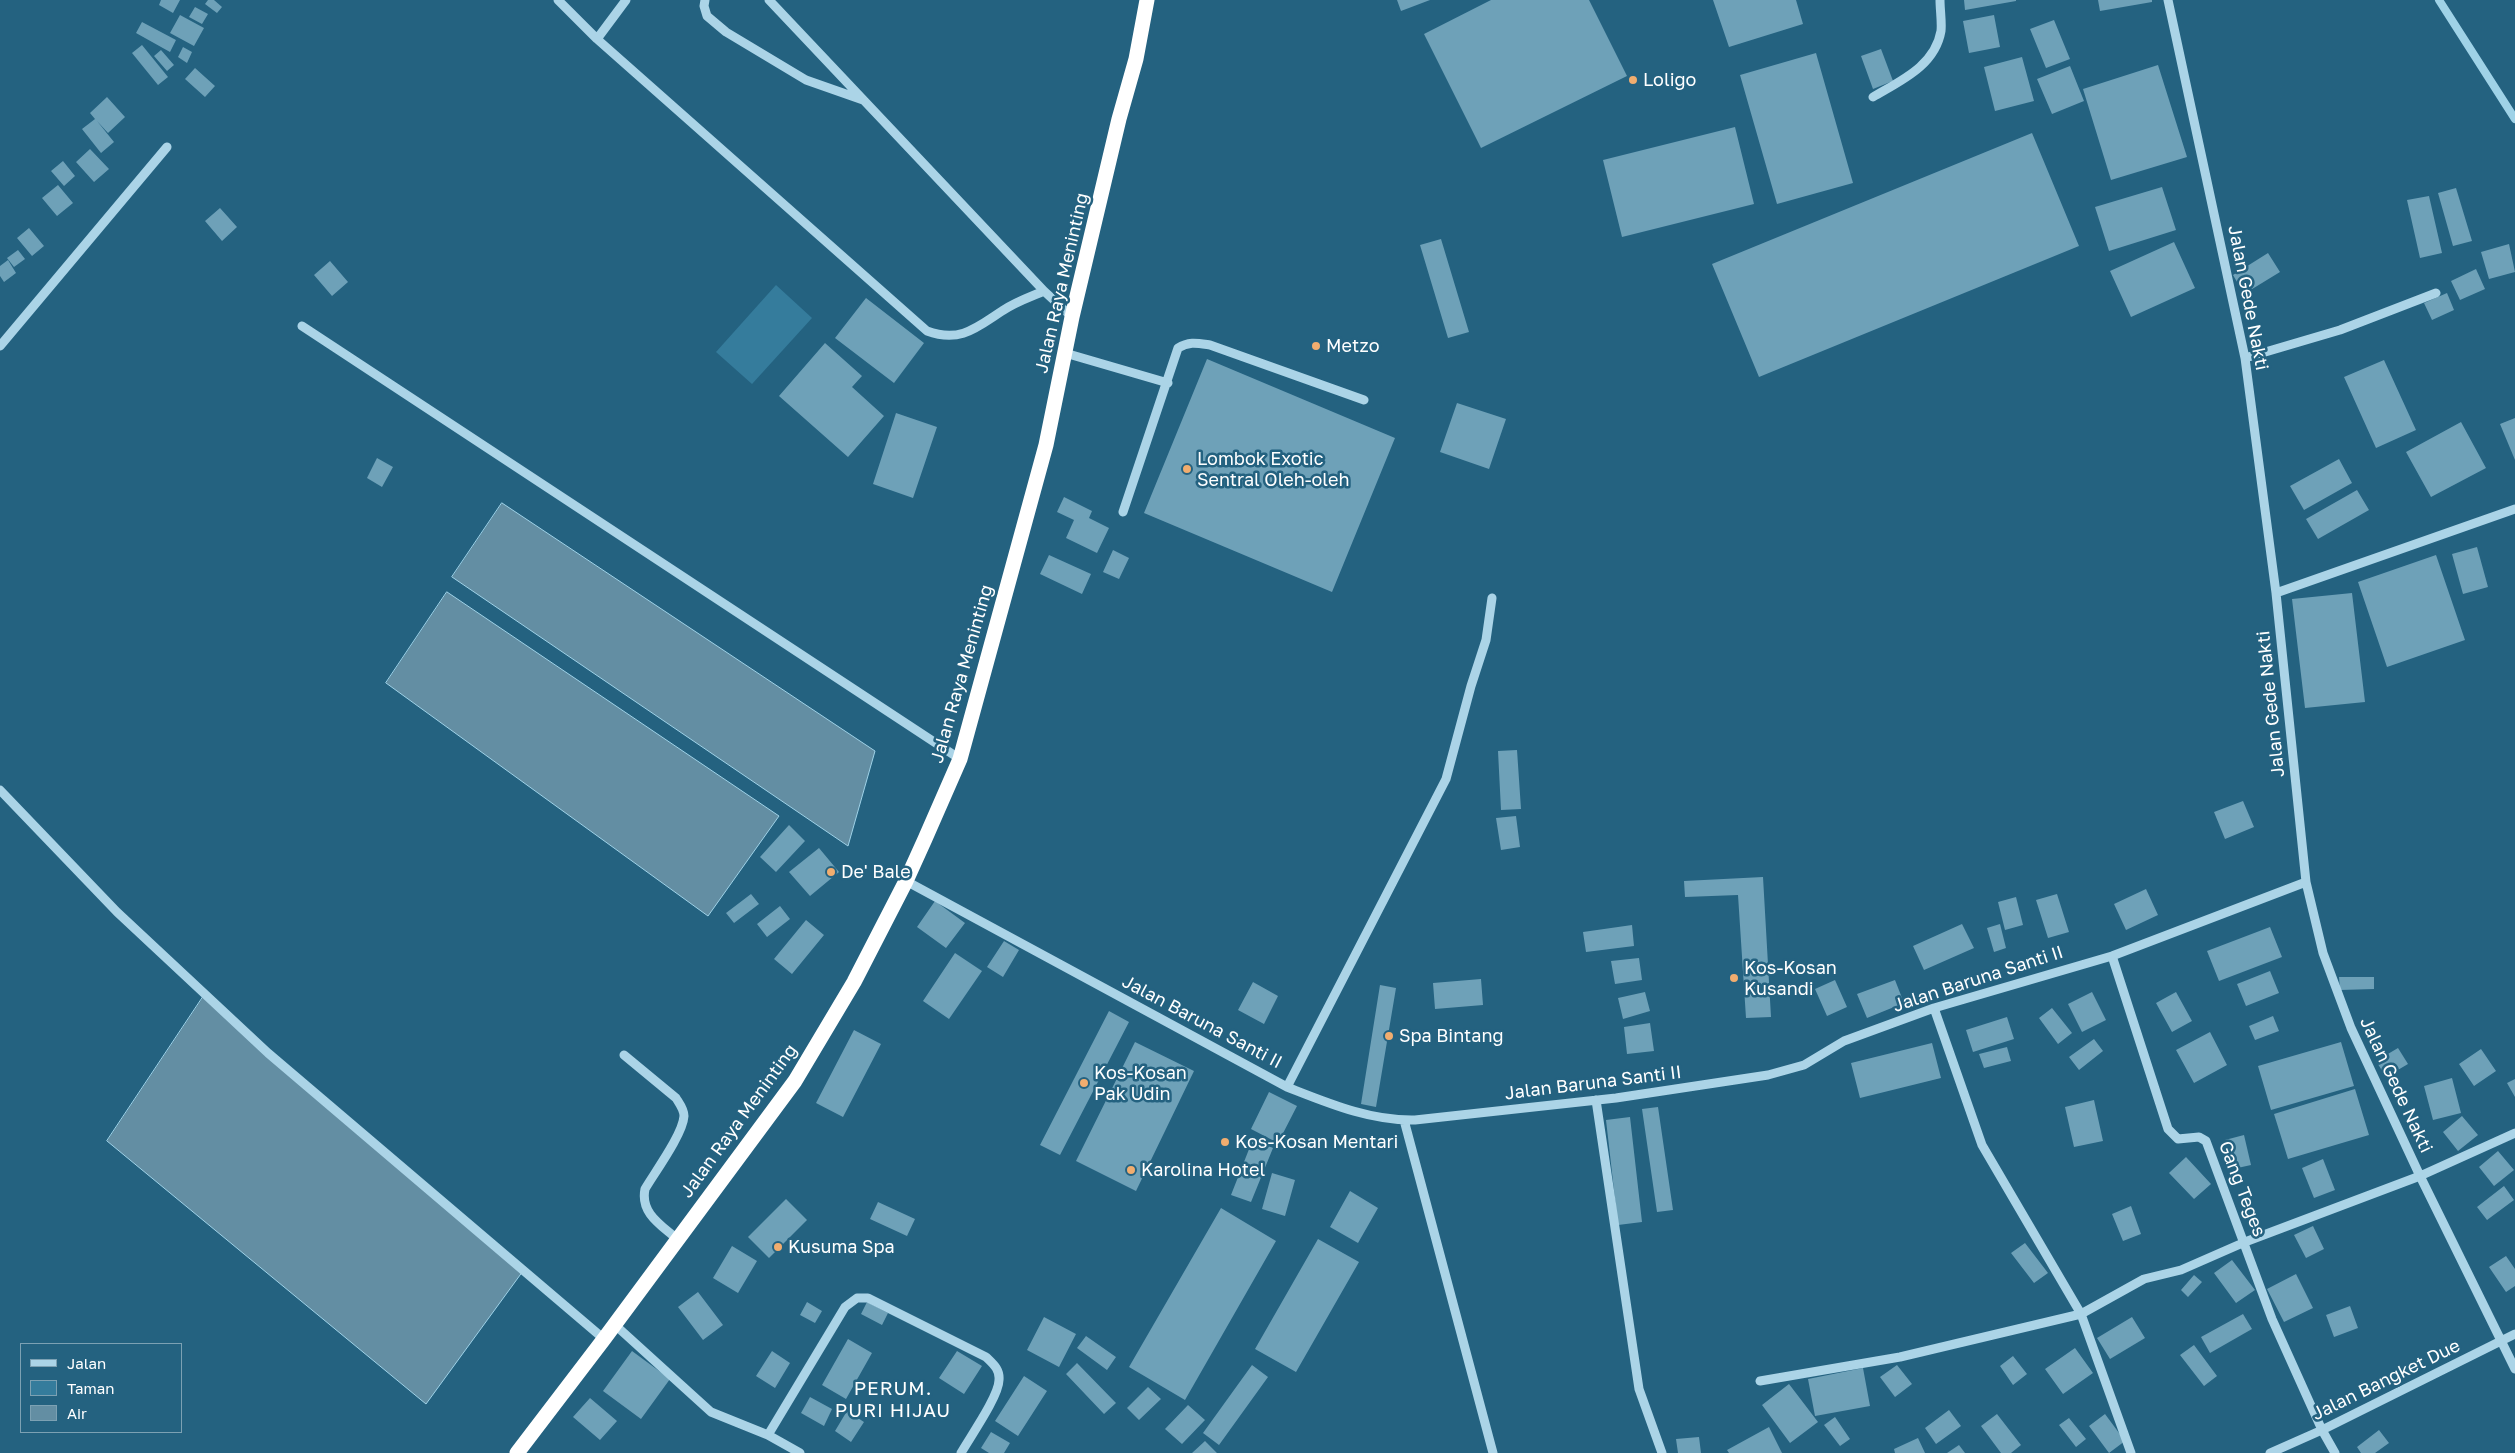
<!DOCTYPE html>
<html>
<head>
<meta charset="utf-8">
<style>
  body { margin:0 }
  #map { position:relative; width:2515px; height:1453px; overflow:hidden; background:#246280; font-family:"Golos Text",sans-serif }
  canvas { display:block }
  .legend { position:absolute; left:20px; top:1343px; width:162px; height:90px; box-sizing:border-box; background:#246280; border:1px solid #7ca1b3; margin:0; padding:6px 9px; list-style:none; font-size:15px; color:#fff }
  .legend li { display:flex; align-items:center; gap:10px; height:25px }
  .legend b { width:25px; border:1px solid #7ca1b3 }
</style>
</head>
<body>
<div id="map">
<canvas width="2515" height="1453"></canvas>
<ul class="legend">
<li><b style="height:6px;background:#abd4e7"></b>Jalan</li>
<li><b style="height:14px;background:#357c9c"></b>Taman</li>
<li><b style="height:14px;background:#638ea3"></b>Air</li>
</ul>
</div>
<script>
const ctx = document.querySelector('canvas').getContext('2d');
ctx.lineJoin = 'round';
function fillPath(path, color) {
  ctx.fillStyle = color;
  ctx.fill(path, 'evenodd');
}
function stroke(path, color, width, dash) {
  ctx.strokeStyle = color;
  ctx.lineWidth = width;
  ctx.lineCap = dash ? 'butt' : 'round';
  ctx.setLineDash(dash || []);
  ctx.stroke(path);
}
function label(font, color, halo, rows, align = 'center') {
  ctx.font = font + ' "Golos Text",sans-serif';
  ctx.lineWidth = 5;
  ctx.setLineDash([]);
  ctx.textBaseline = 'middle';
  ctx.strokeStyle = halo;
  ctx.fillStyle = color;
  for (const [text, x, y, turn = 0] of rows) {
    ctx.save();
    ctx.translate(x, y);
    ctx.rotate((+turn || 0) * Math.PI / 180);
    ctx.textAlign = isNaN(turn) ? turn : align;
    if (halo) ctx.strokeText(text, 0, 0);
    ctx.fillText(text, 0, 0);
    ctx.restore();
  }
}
fillPath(new Path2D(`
  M 776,285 L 812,318 L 752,384 L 716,352 Z`), '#357c9c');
const water = new Path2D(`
  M 502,503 L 875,751 L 848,846 L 452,577 Z
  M 447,592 L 779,816 L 708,916 L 386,683 Z
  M 203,997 L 523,1271 L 426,1404 L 107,1141 Z`);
fillPath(water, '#638ea3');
stroke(water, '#9fd2e7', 1);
stroke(new Path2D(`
  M 2439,0 L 2515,119`), '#9fd2e7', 8);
fillPath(new Path2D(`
  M 161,0 L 180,0 L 173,13 L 159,5 Z
  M 208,0 L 214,0 L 222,7 L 217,13 L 205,4 Z
  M 1397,0 L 1430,0 L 1401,11 Z
  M 1491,0 L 1589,0 L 1627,76 L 1481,148 L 1424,34 Z
  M 1713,0 L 1796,0 L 1803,24 L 1729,47 Z
  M 1964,0 L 2016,0 L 2016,1 L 1965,10 Z
  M 2098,0 L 2152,0 L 2152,2 L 2100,11 Z
  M 195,7 L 208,14 L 202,24 L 189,17 Z
  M 180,15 L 204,28 L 194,46 L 170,33 Z
  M 1994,15 L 2000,47 L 1969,53 L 1963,21 Z
  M 2054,20 L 2070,59 L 2046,68 L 2030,29 Z
  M 142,22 L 176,40 L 170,52 L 136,33 Z
  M 142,45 L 168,77 L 158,85 L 132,53 Z
  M 183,47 L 192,52 L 187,63 L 178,57 Z
  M 1881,49 L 1893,81 L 1873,89 L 1861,56 Z
  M 161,50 L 174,65 L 167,71 L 154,56 Z
  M 1816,53 L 1853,183 L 1777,204 L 1740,75 Z
  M 2022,57 L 2034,101 L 1995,111 L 1984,67 Z
  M 2158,65 L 2187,157 L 2111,180 L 2083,89 Z
  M 2070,66 L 2084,101 L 2052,114 L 2037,79 Z
  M 195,68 L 215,86 L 205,97 L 185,79 Z
  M 107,97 L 125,117 L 108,133 L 97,121 L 114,142 L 101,153 L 82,129 L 95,119 L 90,113 Z
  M 1735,127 L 1754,204 L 1622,237 L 1603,160 Z
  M 2032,133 L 2079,246 L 1759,377 L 1712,264 Z
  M 90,149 L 109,169 L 94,182 L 76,162 Z
  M 63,161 L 75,176 L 64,186 L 51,171 Z
  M 58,185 L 73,203 L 57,216 L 42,198 Z
  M 2162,187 L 2176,230 L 2109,251 L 2095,207 Z
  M 2456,188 L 2472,241 L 2453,246 L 2438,193 Z
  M 2429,196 L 2442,253 L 2420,258 L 2407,200 Z
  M 220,208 L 237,227 L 222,241 L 205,221 Z
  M 29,228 L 44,246 L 32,256 L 17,238 Z
  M 1441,239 L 1469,332 L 1448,338 L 1420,245 Z
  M 2174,242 L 2195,288 L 2131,317 L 2110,271 Z
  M 2509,244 L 2515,272 L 2489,279 L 2481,252 Z
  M 18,250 L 25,259 L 14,267 L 7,258 Z
  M 2268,253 L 2280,272 L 2244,294 L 2233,275 Z
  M 8,260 L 16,273 L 4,282 L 0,276 L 0,266 Z
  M 330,261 L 348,282 L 332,296 L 314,275 Z
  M 2476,269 L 2485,289 L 2460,300 L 2451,281 Z
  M 2447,293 L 2454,310 L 2432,320 L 2424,303 Z
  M 866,298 L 924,343 L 894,383 L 835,338 Z
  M 825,343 L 862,376 L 852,387 L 884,416 L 848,457 L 779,396 Z
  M 1207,359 L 1395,438 L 1332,592 L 1144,513 Z
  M 2384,360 L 2416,430 L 2376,448 L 2344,377 Z
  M 1457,403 L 1506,419 L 1489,469 L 1440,452 Z
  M 896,413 L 937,427 L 913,498 L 873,484 Z
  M 2515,418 L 2515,460 L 2500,424 Z
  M 2461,422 L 2486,468 L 2431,497 L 2406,452 Z
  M 377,458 L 393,467 L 382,487 L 367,478 Z
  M 2339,459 L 2352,483 L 2304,510 L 2290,486 Z
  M 2357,490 L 2369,510 L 2318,539 L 2306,519 Z
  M 1064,497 L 1092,511 L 1089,518 L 1109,528 L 1097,553 L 1066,538 L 1074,520 L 1057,512 Z
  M 2477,547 L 2488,587 L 2463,594 L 2452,554 Z
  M 1113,550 L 1129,558 L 1119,579 L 1103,572 Z
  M 1049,555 L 1091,574 L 1082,594 L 1040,574 Z
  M 2436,555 L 2465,640 L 2387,667 L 2358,582 Z
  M 2352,593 L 2365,702 L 2305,708 L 2292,599 Z
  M 1517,750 L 1521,809 L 1501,810 L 1498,751 Z
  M 2243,801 L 2254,827 L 2225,839 L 2214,812 Z
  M 1516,816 L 1520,847 L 1501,850 L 1496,818 Z
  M 789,825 L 805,841 L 776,872 L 760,857 Z
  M 819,848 L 839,872 L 810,896 L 789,872 Z
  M 1763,877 L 1771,1017 L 1746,1018 L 1738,895 L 1685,897 L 1684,881 Z
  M 2146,889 L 2158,915 L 2126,930 L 2114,904 Z
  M 751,894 L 759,904 L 734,923 L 726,913 Z
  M 2057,894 L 2069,932 L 2048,938 L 2036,900 Z
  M 2016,897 L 2023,925 L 2005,930 L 1998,902 Z
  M 935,901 L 965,923 L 946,948 L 917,927 Z
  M 780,906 L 790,919 L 767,937 L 757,924 Z
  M 806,920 L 824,935 L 792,974 L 774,959 Z
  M 1962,924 L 1974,948 L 1924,970 L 1913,946 Z
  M 2000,924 L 2006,948 L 1994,952 L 1987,928 Z
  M 1632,925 L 1634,946 L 1586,952 L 1583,932 Z
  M 2270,927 L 2282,957 L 2219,981 L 2207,951 Z
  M 1004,941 L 1019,950 L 1003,977 L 987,967 Z
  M 955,953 L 982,971 L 949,1019 L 923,1001 Z
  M 1639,958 L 1642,980 L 1615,984 L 1611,961 Z
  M 2270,971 L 2279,993 L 2246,1006 L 2237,984 Z
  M 2339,977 L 2374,977 L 2374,989 L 2340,990 Z
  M 1481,979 L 1483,1005 L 1435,1009 L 1433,983 Z
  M 1835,980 L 1847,1007 L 1827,1016 L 1815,989 Z
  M 1895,980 L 1904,1003 L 1867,1018 L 1857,994 Z
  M 1253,982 L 1278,996 L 1264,1024 L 1238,1010 Z
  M 1380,985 L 1396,988 L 1376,1107 L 1361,1104 Z
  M 1645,992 L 1650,1011 L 1623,1019 L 1618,998 Z
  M 2092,992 L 2106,1020 L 2082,1032 L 2068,1004 Z
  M 2176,992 L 2192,1021 L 2172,1032 L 2156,1003 Z
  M 2052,1008 L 2072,1033 L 2058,1044 L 2039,1018 Z
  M 1109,1011 L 1129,1022 L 1060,1155 L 1040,1145 Z
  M 2273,1016 L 2279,1031 L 2255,1040 L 2249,1026 Z
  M 2007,1017 L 2014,1039 L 1973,1052 L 1966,1030 Z
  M 1650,1023 L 1654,1051 L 1627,1054 L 1624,1027 Z
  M 854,1030 L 881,1044 L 843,1117 L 816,1103 Z
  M 2210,1032 L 2227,1065 L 2194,1083 L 2176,1050 Z
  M 2094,1039 L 2103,1051 L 2079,1070 L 2069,1057 Z
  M 1135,1042 L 1194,1071 L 1136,1191 L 1076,1161 Z
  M 2341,1042 L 2354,1086 L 2271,1110 L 2258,1066 Z
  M 1932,1043 L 1941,1078 L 1860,1098 L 1851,1063 Z
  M 2007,1047 L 2011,1061 L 1984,1068 L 1979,1054 Z
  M 2398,1048 L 2408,1064 L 2386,1077 L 2376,1061 Z
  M 2481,1049 L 2496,1071 L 2474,1086 L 2459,1064 Z
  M 2452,1078 L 2461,1113 L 2433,1120 L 2424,1086 Z
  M 2515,1079 L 2515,1097 L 2507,1083 Z
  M 2355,1089 L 2369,1135 L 2288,1159 L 2274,1114 Z
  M 1269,1092 L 1297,1106 L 1278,1143 L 1251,1129 Z
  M 2094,1100 L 2103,1141 L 2074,1147 L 2065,1107 Z
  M 1658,1107 L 1673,1210 L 1657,1212 L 1642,1109 Z
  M 2462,1116 L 2478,1135 L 2458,1151 L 2443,1132 Z
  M 1630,1117 L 1642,1222 L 1618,1225 L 1606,1120 Z
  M 2244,1135 L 2251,1165 L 2233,1169 L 2225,1140 Z
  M 1253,1139 L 1273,1148 L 1251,1202 L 1231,1195 Z
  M 2498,1151 L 2514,1170 L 2494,1186 L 2479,1167 Z
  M 2186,1157 L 2211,1184 L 2194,1199 L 2169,1173 Z
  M 2323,1159 L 2335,1190 L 2314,1198 L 2302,1168 Z
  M 1272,1173 L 1295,1180 L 1285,1216 L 1262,1209 Z
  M 2504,1186 L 2514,1200 L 2487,1220 L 2477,1207 Z
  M 1350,1191 L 1378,1208 L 1358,1243 L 1330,1227 Z
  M 786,1199 L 807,1220 L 769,1258 L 748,1237 Z
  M 878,1202 L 915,1219 L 907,1236 L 870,1219 Z
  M 2131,1206 L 2141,1234 L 2123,1241 L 2112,1214 Z
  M 1221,1208 L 1276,1241 L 1185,1400 L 1129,1367 Z
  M 2313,1226 L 2324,1249 L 2306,1258 L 2294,1235 Z
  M 1318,1239 L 1359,1262 L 1296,1372 L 1255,1349 Z
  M 2025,1243 L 2048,1273 L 2034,1283 L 2011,1253 Z
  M 732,1246 L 757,1261 L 738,1293 L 713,1278 Z
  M 2506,1256 L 2515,1269 L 2515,1286 L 2506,1292 L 2489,1267 Z
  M 2232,1260 L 2255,1290 L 2236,1303 L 2214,1273 Z
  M 2296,1274 L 2313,1308 L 2284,1322 L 2267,1289 Z
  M 2194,1275 L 2202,1282 L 2188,1297 L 2181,1290 Z
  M 698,1292 L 723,1325 L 703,1340 L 678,1307 Z
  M 807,1302 L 822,1311 L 815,1323 L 800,1315 Z
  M 867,1302 L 888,1313 L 882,1325 L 861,1314 Z
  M 2350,1306 L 2358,1328 L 2334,1337 L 2326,1315 Z
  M 2243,1314 L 2252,1329 L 2210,1353 L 2201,1337 Z
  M 1044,1317 L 1076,1334 L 1059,1367 L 1027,1350 Z
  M 2132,1317 L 2145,1338 L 2110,1359 L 2097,1338 Z
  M 1086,1336 L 1116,1357 L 1107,1370 L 1077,1348 Z
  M 848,1339 L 872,1353 L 846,1399 L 822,1385 Z
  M 2194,1345 L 2217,1376 L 2204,1386 L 2180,1355 Z
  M 2075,1348 L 2093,1373 L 2063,1394 L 2045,1369 Z
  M 632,1351 L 670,1379 L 641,1419 L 603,1391 Z
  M 772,1351 L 790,1363 L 775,1388 L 756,1376 Z
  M 957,1351 L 982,1366 L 964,1394 L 939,1378 Z
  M 2013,1356 L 2027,1374 L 2013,1385 L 2000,1366 Z
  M 1077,1363 L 1116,1403 L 1104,1414 L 1066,1374 Z
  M 1252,1365 L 1268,1377 L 1219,1445 L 1203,1433 Z
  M 1897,1365 L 1912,1384 L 1895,1397 L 1880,1377 Z
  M 1863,1368 L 1870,1406 L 1815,1416 L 1808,1379 Z
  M 1024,1376 L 1047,1391 L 1018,1436 L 995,1421 Z
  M 1789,1384 L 1818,1422 L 1790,1443 L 1762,1405 Z
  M 1148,1387 L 1161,1399 L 1139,1420 L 1127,1408 Z
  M 810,1397 L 832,1409 L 824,1426 L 801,1413 Z
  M 590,1398 L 617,1421 L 600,1440 L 573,1417 Z
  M 1188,1405 L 1205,1420 L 1182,1444 L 1165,1429 Z
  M 1949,1410 L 1961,1426 L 1936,1444 L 1925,1428 Z
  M 847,1411 L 864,1422 L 851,1442 L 835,1431 Z
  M 1997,1414 L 2021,1445 L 2011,1453 L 2001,1453 L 1981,1426 Z
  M 2105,1414 L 2125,1441 L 2109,1453 L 2089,1426 Z
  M 1835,1417 L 1850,1439 L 1840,1446 L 1824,1425 Z
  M 2069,1418 L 2086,1439 L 2076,1447 L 2059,1425 Z
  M 1769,1427 L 1782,1453 L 1729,1453 L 1727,1450 Z
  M 2379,1430 L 2389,1443 L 2375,1453 L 2361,1453 L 2357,1447 Z
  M 991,1432 L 1010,1443 L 1004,1453 L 989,1453 L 981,1448 Z
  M 1699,1437 L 1701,1453 L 1678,1453 L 1676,1439 Z
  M 1918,1438 L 1925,1453 L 1895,1453 L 1894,1449 Z
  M 1205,1441 L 1217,1453 L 1192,1453 Z
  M 1959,1445 L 1965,1453 L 1947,1453 Z`), '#6ea1b8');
stroke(new Path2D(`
  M 558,0 L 597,39 L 927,331 C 960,343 976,328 1002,311 C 1015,302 1030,297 1044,291
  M 705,0 L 704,6 L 707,16 L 726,32 L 806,80 L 863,100
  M 769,0 L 1044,291 L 1072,317
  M 2168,0 L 2245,358 L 2276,593 L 2306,882 L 2323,953 L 2351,1028 L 2420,1176 L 2515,1369
  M 597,39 L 626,0
  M 1873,97 C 1900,81 1935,66 1941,31 C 1942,22 1940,10 1940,0
  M 302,326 L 960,759
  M 0,346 L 167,147
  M 1065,353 L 1168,383
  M 2245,358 L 2340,330 L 2436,293
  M 1123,512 L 1178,348 C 1189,341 1197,343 1210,345 L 1364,400
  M 2276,593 L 2515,509
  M 0,790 L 117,912 L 268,1053 L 604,1339
  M 906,881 L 1287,1087 C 1328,1103 1370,1121 1415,1120 L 1616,1098 L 1768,1075 L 1804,1065 L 1844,1041 L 1934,1008 L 2112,956 L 2306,882
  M 2112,956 L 2168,1129 L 2178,1139 L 2199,1137 L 2206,1141 L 2272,1319 L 2322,1430 L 2335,1453
  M 1934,1008 L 1982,1145 L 2081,1314 L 2131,1453
  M 624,1055 L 676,1098 C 679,1103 684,1109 684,1116 C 683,1134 655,1172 645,1189 C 640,1213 661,1225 677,1239
  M 1287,1087 L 1446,779 L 1471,686 L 1486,640 L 1492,598
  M 1596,1100 L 1639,1389 L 1662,1453
  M 1404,1120 L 1493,1453
  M 614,1324 L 711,1412 L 768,1435 L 800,1453
  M 1760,1381 L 1900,1357 L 2081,1314 L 2144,1279 L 2181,1270 L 2245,1242 L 2420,1176 L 2515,1133
  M 768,1435 L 845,1307 L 857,1298 L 868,1298 L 986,1357 C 993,1364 1000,1369 999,1380 C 999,1396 970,1437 961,1453
  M 2270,1453 L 2322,1430 L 2515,1334`), '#abd4e7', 9);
stroke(new Path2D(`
  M 517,1453 L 604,1339 L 795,1081 L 854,982 L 906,881 L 925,839 L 960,759 L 1046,445 L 1072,317 L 1119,119 L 1136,59 L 1147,0`), '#fff', 15);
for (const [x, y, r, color] of [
  [1633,80,5,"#f1ad6f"],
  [1316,346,5,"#f1ad6f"],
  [1187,469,5,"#f1ad6f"],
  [831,872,5,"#f1ad6f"],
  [1734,978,5,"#f1ad6f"],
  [1389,1036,5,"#f1ad6f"],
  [1084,1083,5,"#f1ad6f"],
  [1225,1142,5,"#f1ad6f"],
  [1131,1170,5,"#f1ad6f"],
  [778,1247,5,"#f1ad6f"]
]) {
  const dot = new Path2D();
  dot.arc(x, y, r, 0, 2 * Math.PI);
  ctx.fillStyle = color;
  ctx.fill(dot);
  stroke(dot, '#246280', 2);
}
label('18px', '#fff', '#246280', [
  ["Loligo",1643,80],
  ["Metzo",1326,346],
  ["Lombok Exotic",1197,459],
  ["Sentral Oleh-oleh",1197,480],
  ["De' Bale",841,872],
  ["Kos-Kosan",1744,968],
  ["Kusandi",1744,989],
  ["Spa Bintang",1399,1036],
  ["Kos-Kosan",1094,1073],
  ["Pak Udin",1094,1094],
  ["Kos-Kosan Mentari",1235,1142],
  ["Karolina Hotel",1141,1170],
  ["Kusuma Spa",788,1247]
], 'left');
label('18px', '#fff', '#246280', [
  ["Jalan Raya Meninting",1062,283,-77],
  ["Jalan Gede Nakti",2248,298,79],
  ["Jalan Raya Meninting",962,674,-74],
  ["Jalan Gede Nakti",2271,704,-96],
  ["Jalan Baruna Santi II",1978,979,-18],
  ["Jalan Baruna Santi II",1202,1022,28],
  ["Jalan Baruna Santi II",1593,1083,-7],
  ["Jalan Gede Nakti",2396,1085,65],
  ["Jalan Raya Meninting",739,1121,-54],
  ["Gang Teges",2242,1189,69],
  ["Jalan Bangket Due",2386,1380,-26]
]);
ctx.letterSpacing = '1px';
label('19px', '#fff', '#246280', [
  ["PERUM.",893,1389],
  ["PURI HIJAU",893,1411]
]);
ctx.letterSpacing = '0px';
</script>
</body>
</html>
